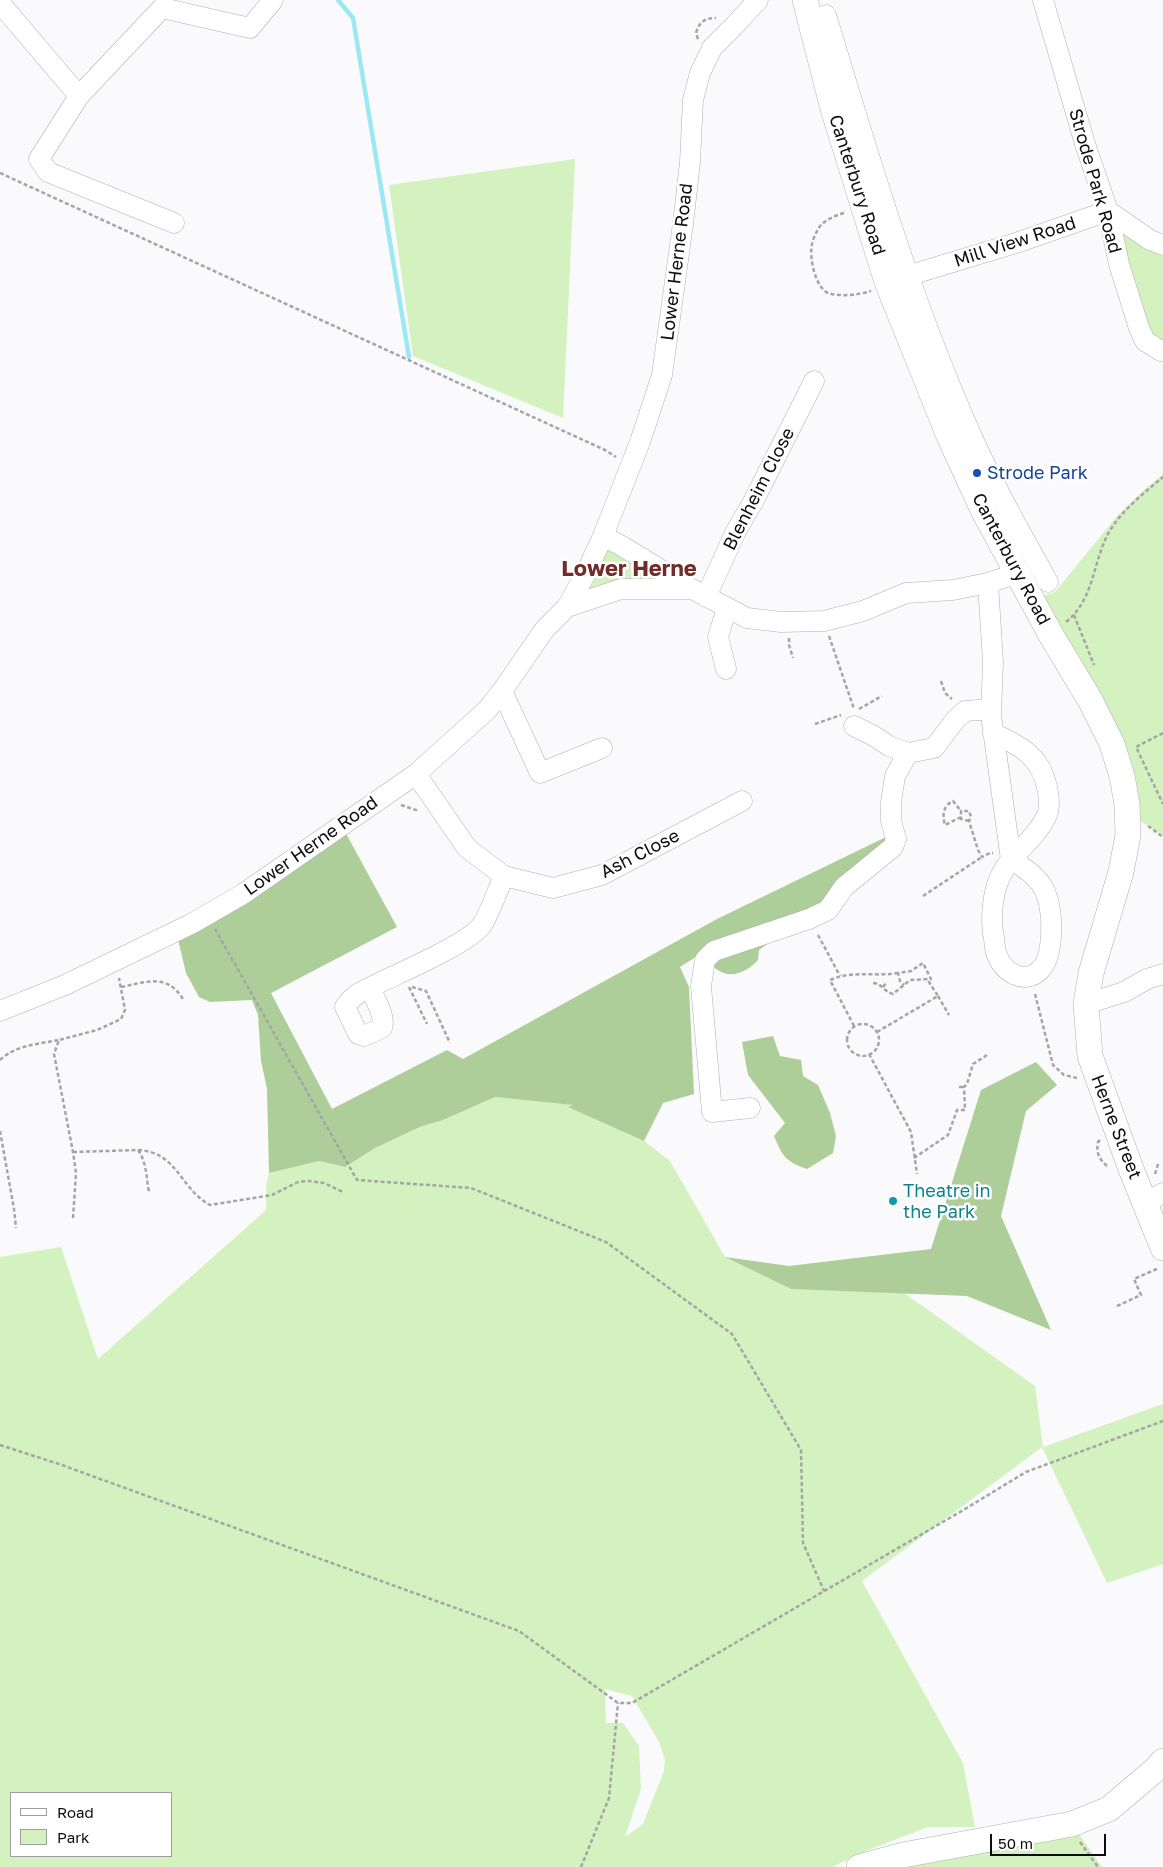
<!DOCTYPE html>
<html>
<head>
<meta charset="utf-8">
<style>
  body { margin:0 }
  #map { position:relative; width:1163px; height:1867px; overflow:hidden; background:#fafafc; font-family:"Golos Text",sans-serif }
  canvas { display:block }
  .legend { position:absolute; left:10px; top:1792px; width:162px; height:65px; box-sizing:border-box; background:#fff; border:1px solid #9e9e9e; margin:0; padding:6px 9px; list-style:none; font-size:15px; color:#0d0d0d }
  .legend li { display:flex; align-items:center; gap:10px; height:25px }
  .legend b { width:25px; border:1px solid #9e9e9e }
  .scale { position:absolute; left:990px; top:1834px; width:116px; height:22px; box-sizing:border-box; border:2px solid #0d0d0d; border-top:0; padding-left:6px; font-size:15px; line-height:18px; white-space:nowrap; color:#0d0d0d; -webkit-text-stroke:4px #fff; paint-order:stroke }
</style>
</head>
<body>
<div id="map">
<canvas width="1163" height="1867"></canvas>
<ul class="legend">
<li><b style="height:6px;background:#fff"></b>Road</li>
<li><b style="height:14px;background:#d3f2bf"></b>Park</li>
</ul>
<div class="scale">50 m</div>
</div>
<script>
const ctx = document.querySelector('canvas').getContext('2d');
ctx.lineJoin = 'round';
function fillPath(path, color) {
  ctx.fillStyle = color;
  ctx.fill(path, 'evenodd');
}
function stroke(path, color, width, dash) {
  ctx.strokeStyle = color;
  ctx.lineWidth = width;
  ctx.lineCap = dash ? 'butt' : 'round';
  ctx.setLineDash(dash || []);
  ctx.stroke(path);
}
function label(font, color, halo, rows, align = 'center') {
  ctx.font = font + ' "Golos Text",sans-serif';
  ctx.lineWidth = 5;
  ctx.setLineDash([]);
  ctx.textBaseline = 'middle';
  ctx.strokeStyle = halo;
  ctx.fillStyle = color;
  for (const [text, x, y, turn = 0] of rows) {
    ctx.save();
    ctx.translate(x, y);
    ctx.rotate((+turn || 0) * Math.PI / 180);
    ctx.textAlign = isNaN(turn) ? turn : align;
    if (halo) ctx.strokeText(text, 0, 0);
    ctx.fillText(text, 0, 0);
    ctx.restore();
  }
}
fillPath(new Path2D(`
  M 575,159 L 575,160 L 563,418 L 413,356 L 389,185 Z
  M 1108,211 L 1163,245 L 1163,350 L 1145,341 Z
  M 1163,474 L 1163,835 L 1137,819 L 1032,599 L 1055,592 L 1118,515 L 1143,491 Z
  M 603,536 L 692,589 L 567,607 Z
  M 495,1097 L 574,1105 L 569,1107 L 644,1141 L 670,1161 L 725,1257 L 791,1289 L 904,1293 L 1035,1386 L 1043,1447 L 1163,1404 L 1163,1564 L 1107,1583 L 1042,1447 L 862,1581 L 963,1763 L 975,1827 L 928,1827 L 866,1851 L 832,1867 L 0,1867 L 0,1257 L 61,1247 L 98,1359 L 266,1210 L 266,1185 L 269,1173 L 319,1161 L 345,1167 L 375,1148 L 422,1126 L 443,1120 ZM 605,1689 L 632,1696 L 659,1742 L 665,1760 L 664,1771 L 643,1824 L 625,1837 L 641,1789 L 639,1746 L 623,1723 L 606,1723 ZM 11,1793 L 171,1793 L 171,1856 L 11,1856 Z
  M 1072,1824 L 1102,1867 L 859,1867 Z`), '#d3f2bf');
fillPath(new Path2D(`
  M 338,819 L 397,927 L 271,993 L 332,1109 L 447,1050 L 463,1059 L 717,919 L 886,837 L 892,836 L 849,885 L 759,950 L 758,960 C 747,972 731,980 716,969 C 711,965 708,956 705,951 L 680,967 L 689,987 L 694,1094 L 663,1103 L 644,1141 L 568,1107 L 573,1105 L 495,1097 L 443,1120 L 422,1126 L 375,1148 L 345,1167 L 319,1161 L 269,1173 L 267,1089 L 261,1061 L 258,1015 L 252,1000 L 210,1002 L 199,997 L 186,973 L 177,935 Z
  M 773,1036 L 780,1056 L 801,1060 L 803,1076 L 818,1085 L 830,1113 L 836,1136 L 833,1153 L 807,1169 C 785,1161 783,1157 774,1136 L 785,1123 L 748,1075 L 742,1042 Z
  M 1036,1062 L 1057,1085 L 1026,1111 L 1001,1216 L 1051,1330 L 967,1296 L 791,1289 L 725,1257 L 789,1266 L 931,1249 L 981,1090 Z`), '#adcd99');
stroke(new Path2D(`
  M 338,0 L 353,18 L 409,357`), '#9ae8f3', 4.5);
const minor = new Path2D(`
  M 1043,0 L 1085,144 L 1108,211 L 1119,264 L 1139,328 L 1145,341 L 1161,351 L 1163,350
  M 0,3 L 79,96
  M 826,15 C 868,155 910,296 969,430 C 992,482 1020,532 1048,582
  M 174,223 L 48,172 L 39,159 L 79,96 L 162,8 L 250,28 L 273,0
  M 897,279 L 1016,243 L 1108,211 L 1150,240 L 1163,245
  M 603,536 L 622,546 L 692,589 L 747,618 L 781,622 L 824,621 L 863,611 L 906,593 L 953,590 L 988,583 L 1018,573
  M 988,583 L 993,662 L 991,715 L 1011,860 C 994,879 990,908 993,933 C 995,940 994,949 997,955 C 1003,972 1024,985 1039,971 C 1055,957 1053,912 1046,894 C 1041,879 1024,867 1011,860 C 1023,846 1039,833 1047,815 C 1050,809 1049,799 1048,792 C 1042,757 1023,747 993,733
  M 706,597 L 736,531 L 753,502 L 814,381
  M 567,607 L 586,573 L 603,536 L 640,442 L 662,375 L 683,224 L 690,162 L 693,100 L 700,73 L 712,48 L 735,25 L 758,0
  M 726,669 L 718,637 L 727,608
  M 502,691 L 540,773 L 602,748
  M 854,726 L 874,736 L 889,746 L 908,753
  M 416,774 L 467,848 L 504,876 L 553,888 L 602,875 L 742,801
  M 370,988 C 375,1000 386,1015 382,1028 L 364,1036 L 358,1034 L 345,1007 C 352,995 363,991 375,985 C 399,973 468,944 482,925 C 489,915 498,889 504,876
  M 1086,1004 L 1124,992 L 1147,979 L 1163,974
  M 0,1011 L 65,985 L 191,924 L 243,894 L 416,774 L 487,710 L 502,691 L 545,629 L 567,607 L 621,589 L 692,589
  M 750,1108 L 712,1112 L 701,986 L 705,960 L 714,951 L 809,919 L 828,910 L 844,887 L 893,847 L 896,839 L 891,821 L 891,802 L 895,776 L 908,753 L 934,748 L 956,719 L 965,711 L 991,709
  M 1145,1203 L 1163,1193`);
const major = new Path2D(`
  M 805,0 L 834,112 L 887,282 L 949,436 L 983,510 L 1051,635 L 1090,700 L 1112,744 L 1122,776 L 1127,804 L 1128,835 L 1121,872 L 1091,973 L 1086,1004 L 1090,1056 L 1131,1169 L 1163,1248
  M 859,1867 L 903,1855 L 1072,1824 L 1109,1809 L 1155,1770 L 1163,1761`);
stroke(minor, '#b0b0b2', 21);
stroke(major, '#b0b0b2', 26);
stroke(new Path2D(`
  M 698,39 L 696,33 C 699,22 705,18 716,18
  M 0,173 L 605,450 L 616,457
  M 844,213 C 834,216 824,220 818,229 C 816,233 813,239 812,244 C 809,257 815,287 828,293 C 841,297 858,295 871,291
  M 1074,615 L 1094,665
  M 1066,622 C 1094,599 1092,566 1107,536 C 1119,512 1143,494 1163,477
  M 829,636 L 854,709
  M 789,638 L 789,645 L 793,658
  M 941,681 L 945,693 L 952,699
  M 859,709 L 882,696
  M 815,724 L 841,715
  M 1163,733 L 1136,747 L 1163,804
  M 401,805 L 419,811
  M 961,817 L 945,825 C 942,815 943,806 953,801 L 961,811
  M 969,821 L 961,819 L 961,811 L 969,811 L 971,817 L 969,821 L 978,850 L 982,857 L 990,853 L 993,853
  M 1148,826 L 1163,837
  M 923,896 L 982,857
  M 215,929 L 357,1180 L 471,1188 L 606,1242 L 732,1334 L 801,1450 L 803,1543 L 824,1591
  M 818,935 L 840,976
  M 873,983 C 883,984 884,992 893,994 L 910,980 L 931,979 L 923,963 L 911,971 L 898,973 L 900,981 L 904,985
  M 121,987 C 146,982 167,973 183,999
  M 409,987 L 427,1024
  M 412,987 L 426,991 L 450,1043
  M 883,987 L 887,982
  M 1035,994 L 1053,1065 L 1064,1075 L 1077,1078
  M 938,996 L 949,1015
  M847 1040a16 16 0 1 1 32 0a16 16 0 1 1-32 0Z
  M 854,1026 L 830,980 C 853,970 875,977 898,973
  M 877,1032 L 938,996 L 927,979
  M 869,1054 L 911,1132 L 917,1174
  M 0,1060 C 16,1045 38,1044 59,1040
  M 959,1087 L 964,1087
  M 0,1131 L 14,1209 L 16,1228
  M 1100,1140 L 1098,1142 C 1096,1153 1099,1159 1108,1167
  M 138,1150 C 178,1152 180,1189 210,1205 L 272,1195 L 298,1182 L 309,1181 L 324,1183 L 343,1192
  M 73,1152 L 138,1150 C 147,1163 146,1177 149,1192
  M 914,1158 L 948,1135 L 957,1110 L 965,1110 L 964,1087 L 967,1084 L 973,1064 L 987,1055
  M 1155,1174 L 1158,1164
  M 73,1218 L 76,1173 L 73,1152 L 54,1054 L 59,1040 L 97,1030 L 121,1019 L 125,1010 L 119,978
  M 1117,1306 L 1141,1295 L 1134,1279 L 1159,1268
  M 0,1445 L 59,1464 L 519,1631 L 618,1703 L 632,1703 L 960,1512 L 1026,1472 L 1163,1421
  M 1080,1842 L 1098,1867
  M 581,1867 L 609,1798 L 618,1703`), '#a5a5a6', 2.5, [4, 2.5]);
stroke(minor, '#fff', 20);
stroke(major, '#fff', 25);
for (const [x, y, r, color] of [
  [977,473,5,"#1a4fb4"],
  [893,1201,5,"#0f9aa8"]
]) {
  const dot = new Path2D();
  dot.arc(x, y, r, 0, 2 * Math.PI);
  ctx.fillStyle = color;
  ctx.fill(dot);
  stroke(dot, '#fff', 2);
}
label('18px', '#0d0d0d', '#fff', [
  ["Strode Park Road",1095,181,74],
  ["Canterbury Road",857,185,72],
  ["Mill View Road",1015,242,-18],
  ["Lower Herne Road",677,262,-83],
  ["Blenheim Close",759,489,-63],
  ["Canterbury Road",1011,559,62],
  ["Lower Herne Road",311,846,-35],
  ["Ash Close",640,854,-27],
  ["Herne Street",1116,1127,69]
]);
label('18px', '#164399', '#fff', [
  ["Strode Park",987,473]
], 'left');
label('18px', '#0d838f', '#fff', [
  ["Theatre in",903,1191],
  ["the Park",903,1212]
], 'left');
label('bold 22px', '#712b29', '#fff', [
  ["Lower Herne",629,569]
]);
</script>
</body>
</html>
